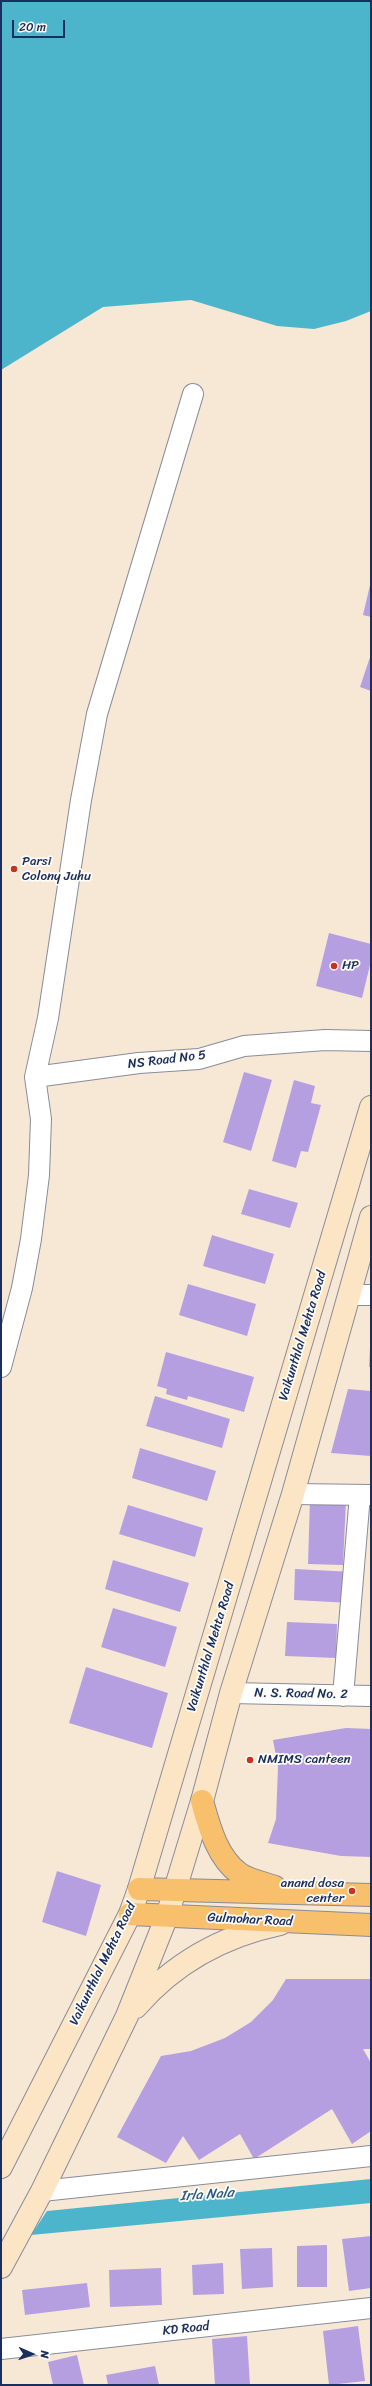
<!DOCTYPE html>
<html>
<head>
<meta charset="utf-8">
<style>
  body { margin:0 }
  #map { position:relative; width:372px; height:2386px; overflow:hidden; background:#f7e8d6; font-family:Sriracha,sans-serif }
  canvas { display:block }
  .frame { position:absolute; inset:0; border:2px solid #1b2f5e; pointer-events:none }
  .north { position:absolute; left:12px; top:2334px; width:40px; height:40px; -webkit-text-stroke:3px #fdfcf7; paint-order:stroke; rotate:92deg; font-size:11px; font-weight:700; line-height:16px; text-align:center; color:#1b2f5e }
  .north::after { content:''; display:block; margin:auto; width:14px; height:18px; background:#1b2f5e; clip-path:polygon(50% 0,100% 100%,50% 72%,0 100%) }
  .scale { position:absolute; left:12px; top:20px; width:53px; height:18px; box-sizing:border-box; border:2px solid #1b2f5e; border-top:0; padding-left:5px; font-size:12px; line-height:14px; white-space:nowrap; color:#1b2f5e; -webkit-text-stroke:3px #fdfcf7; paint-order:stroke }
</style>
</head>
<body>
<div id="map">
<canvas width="372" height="2386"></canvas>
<div class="frame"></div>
<div class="north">N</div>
<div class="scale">20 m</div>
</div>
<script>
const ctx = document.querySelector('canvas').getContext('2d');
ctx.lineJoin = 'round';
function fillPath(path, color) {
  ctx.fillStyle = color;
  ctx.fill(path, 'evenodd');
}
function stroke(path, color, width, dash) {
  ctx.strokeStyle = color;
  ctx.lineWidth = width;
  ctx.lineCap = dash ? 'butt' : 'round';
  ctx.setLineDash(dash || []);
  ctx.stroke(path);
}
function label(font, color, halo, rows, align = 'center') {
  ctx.font = font + ' Sriracha,sans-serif';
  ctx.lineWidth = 3.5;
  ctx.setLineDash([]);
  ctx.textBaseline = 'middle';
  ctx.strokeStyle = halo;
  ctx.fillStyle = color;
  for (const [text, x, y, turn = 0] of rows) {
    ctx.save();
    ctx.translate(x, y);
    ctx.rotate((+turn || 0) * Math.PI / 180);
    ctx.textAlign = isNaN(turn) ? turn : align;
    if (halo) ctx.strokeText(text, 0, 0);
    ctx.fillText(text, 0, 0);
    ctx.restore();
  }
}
fillPath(new Path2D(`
  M 1,1 L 371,1 L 371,311 L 346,321 L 314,329 L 277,326 L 191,300 L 103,307 L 1,370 Z
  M 371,2179 L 371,2203 L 31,2235 L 47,2211 Z`), '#4db5cb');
fillPath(new Path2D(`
  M 370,585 L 371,585 L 371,617 L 363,615 Z
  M 371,654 L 371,691 L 360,687 Z
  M 329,933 L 371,944 L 371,961 L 362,998 L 316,986 Z
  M 244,1072 L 272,1080 L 251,1151 L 223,1142 Z
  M 294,1080 L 315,1086 L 311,1103 L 321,1105 L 308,1152 L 301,1151 L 296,1168 L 272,1161 Z
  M 249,1189 L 298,1203 L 290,1228 L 241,1214 Z
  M 212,1235 L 274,1254 L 265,1284 L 203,1266 Z
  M 188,1284 L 256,1304 L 247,1336 L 179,1315 Z
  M 370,1347 L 371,1347 L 371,1367 L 369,1367 Z
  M 166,1352 L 254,1377 L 244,1412 L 188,1396 L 187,1400 L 166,1394 L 167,1389 L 157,1386 Z
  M 348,1389 L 371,1391 L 371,1456 L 331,1453 Z
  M 155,1396 L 230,1419 L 222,1448 L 146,1426 Z
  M 140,1448 L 216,1471 L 207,1501 L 132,1478 Z
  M 310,1499 L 346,1500 L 343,1565 L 308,1564 Z
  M 128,1505 L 203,1528 L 195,1557 L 119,1534 Z
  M 113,1560 L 189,1583 L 180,1612 L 105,1589 Z
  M 295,1569 L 353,1572 L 351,1603 L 294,1600 Z
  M 113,1608 L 177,1627 L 165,1667 L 101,1647 Z
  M 287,1622 L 337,1624 L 336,1658 L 285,1656 Z
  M 86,1667 L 168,1693 L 152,1748 L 69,1723 Z
  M 346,1728 L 371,1729 L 371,1857 L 341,1856 L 268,1843 L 276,1819 L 278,1767 L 273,1740 Z
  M 57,1871 L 101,1885 L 86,1936 L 42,1922 Z
  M 286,1979 L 371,1979 L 371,2049 L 363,2049 L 371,2063 L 371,2131 L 352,2144 L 332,2109 L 254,2159 L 240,2134 L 199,2160 L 183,2136 L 166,2163 L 117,2137 L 161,2056 L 191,2051 L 225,2038 L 251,2022 L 273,2000 Z
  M 371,2236 L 371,2288 L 349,2291 L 342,2239 Z
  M 327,2245 L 327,2287 L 297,2287 L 297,2246 Z
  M 272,2248 L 273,2287 L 242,2289 L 240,2249 Z
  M 223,2263 L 224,2294 L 193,2295 L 192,2265 Z
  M 161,2268 L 162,2305 L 110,2307 L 109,2270 Z
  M 87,2283 L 90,2307 L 25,2315 L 22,2290 Z
  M 358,2326 L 365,2381 L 329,2385 L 323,2331 Z
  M 247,2336 L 250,2385 L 215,2385 L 212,2339 Z
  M 77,2355 L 84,2385 L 53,2385 L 48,2362 Z
  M 155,2366 L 159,2385 L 108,2385 L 106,2375 Z`), '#b69fe0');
const minor = new Path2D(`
  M 35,1077 L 139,1063 L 199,1059 L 244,1046 L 325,1040 L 371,1041
  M 349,1295 L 371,1295
  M 1,1367 L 22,1288 L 31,1239 L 39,1175 L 41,1119 L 35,1077 L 48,1018 L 81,800 L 97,714 L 193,394
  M 293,1494 L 371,1495
  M 231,1693 L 371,1696
  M 343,1696 L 360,1495
  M 42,2191 L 371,2156
  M 1,2349 L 371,2308`);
const secondary = new Path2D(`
  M 136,2007 C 174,1963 223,1936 280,1924
  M 1,2167 L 130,1914 L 139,1889 L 371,1107
  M 1,2267 L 42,2191 L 127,2016 L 167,1916 L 202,1801 L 231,1693 L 293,1494 L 371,1217`);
const primary = new Path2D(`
  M 202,1801 C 209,1826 217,1858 240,1874 C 249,1880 264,1883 275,1887
  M 139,1889 L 371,1895
  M 130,1914 L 371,1925`);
stroke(minor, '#898c9a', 22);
stroke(secondary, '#898c9a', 24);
stroke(primary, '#898c9a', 24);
stroke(minor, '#fff', 20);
stroke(secondary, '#fce5c4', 22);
stroke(primary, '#f8bf6c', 22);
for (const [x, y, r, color] of [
  [14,869,4,"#c8321e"],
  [334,966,4,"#c8321e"],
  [250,1760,4,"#c8321e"],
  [352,1891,4,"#c8321e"]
]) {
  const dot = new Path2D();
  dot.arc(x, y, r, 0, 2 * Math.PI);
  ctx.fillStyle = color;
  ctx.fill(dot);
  stroke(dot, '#fdfcf7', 1.5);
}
label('13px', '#1b2f5e', '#fdfcf7', [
  ["Parsi",22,862],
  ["Colony Juhu",22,877],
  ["HP",342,966],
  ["NMIMS canteen",258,1760],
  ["anand dosa",344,1884,"right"],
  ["center",344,1899,"right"]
], 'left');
label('13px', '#1b2f5e', '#fdfcf7', [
  ["NS Road No 5",167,1060,-7],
  ["Vaikunthlal Mehta Road",303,1336,-73],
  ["Vaikunthlal Mehta Road",211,1647,-73],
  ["N. S. Road No. 2",301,1694,1],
  ["Gulmohar Road",250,1920,3],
  ["Vaikunthlal Mehta Road",103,1964,-64],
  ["KD Road",186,2329,-6]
]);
label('italic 14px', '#2c5e84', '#fdfcf7', [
  ["Irla Nala",207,2195,-4]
]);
</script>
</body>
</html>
